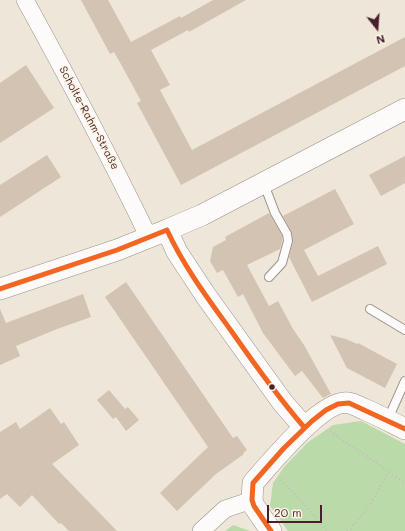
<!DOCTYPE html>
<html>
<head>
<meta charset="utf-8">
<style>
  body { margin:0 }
  #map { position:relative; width:405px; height:531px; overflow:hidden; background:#eee6d8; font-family:Mali,sans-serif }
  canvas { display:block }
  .north { position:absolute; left:357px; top:8px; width:40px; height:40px; -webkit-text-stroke:3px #fcf5e5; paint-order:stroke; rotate:163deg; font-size:11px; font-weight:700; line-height:16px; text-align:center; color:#4a1f2b }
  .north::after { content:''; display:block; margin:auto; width:14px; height:18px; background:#4a1f2b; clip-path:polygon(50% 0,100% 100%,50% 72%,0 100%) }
  .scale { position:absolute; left:267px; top:505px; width:55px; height:18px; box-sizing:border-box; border:2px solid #4a1f2b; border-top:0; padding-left:5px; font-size:12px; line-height:14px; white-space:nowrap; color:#4a1f2b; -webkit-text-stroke:3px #fcf5e5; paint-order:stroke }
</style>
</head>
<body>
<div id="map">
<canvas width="405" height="531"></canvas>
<div class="north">N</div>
<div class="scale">20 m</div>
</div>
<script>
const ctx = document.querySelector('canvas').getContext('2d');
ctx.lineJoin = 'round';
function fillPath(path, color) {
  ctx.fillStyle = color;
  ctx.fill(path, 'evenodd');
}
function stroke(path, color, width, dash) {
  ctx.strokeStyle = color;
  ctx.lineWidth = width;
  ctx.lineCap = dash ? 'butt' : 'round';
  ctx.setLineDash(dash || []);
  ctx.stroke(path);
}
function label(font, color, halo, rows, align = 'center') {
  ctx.font = font + ' Mali,sans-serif';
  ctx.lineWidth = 3;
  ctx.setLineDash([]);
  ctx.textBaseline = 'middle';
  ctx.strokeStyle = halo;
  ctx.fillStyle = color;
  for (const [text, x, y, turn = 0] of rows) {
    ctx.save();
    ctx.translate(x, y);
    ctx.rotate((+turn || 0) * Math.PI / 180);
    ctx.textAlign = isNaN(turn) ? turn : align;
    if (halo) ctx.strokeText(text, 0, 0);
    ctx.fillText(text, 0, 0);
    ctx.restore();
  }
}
fillPath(new Path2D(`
  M 361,421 L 405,444 L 405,531 L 288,531 L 270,506 L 273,483 L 284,467 L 307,443 L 333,425 Z
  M 233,525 L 250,531 L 225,531 Z`), '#bbdaaa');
fillPath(new Path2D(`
  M 81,0 L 108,0 L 131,42 L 180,16 L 181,18 L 213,0 L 246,0 L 189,32 L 188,30 L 151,50 L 170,85 L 160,90 L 192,150 L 405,37 L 405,66 L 181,185 L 137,103 L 141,101 L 122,66 L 114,52 L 110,54 Z
  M 26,65 L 54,108 L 0,143 L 0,83 Z
  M 47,155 L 61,177 L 0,217 L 0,185 Z
  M 405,156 L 405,183 L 381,196 L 369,175 Z
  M 335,189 L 354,224 L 304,250 L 318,276 L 378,246 L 387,264 L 312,302 L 289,257 L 293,242 L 292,233 L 283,216 Z
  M 269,213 L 282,236 L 282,241 L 280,249 L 247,265 L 269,306 L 278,301 L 293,329 L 304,345 L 331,394 L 323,398 L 302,371 L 295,376 L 263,333 L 243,294 L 238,297 L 223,270 L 217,273 L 210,261 L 213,247 L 226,240 L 225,237 Z
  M 126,282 L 233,438 L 237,436 L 247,450 L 243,453 L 244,454 L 216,474 L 177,511 L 160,493 L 208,447 L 105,297 Z
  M 83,294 L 91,317 L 57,329 L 16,346 L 20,356 L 0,365 L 0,309 L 6,323 Z
  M 330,335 L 346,339 L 357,344 L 358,343 L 397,364 L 385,388 L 347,368 Z
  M 109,390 L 125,409 L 128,407 L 139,420 L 126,431 L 116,417 L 113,419 L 97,400 Z
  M 50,408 L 61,424 L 64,422 L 79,445 L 52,464 L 117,531 L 69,531 L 61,523 L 59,524 L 32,495 L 20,507 L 7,494 L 0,499 L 0,432 L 16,422 L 20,429 Z`), '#d2c3b2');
const service = new Path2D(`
  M 264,184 L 275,213 L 287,234 L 288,241 L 282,263 L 269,277
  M 370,309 L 405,330
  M 388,419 L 405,381`);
const minor = new Path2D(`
  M 25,0 C 68,78 110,157 149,238
  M 201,531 L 225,509 L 252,500`);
const tertiary = new Path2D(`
  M 167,230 L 177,252 L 206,296 L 283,403 L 304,427
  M 0,289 L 117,250 L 167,230 L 202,215 L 405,109
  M 271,531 L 254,506 L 252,500 L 253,483 C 269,465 324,397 349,403 C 354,404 359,407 364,409 C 378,415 391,422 405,429`);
stroke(service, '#9b908b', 10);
stroke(minor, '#9b908b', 18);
stroke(tertiary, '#9b908b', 22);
stroke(new Path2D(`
  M 330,431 L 405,483
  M 280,480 L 298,497 L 327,531
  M 347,531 C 365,515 377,493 388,472`), '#c4bdbc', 2.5, [1, 3]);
stroke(service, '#fcfbf9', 8);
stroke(minor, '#fcfbf9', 17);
stroke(tertiary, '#fcfbf9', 21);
stroke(new Path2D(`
  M 167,230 C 184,267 209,300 232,332 C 255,365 278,397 304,427
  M 0,289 L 117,250 L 167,230
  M 271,531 L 254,506 L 252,500 L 253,483 L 284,448 L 312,421 L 326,410 L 338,404 L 349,403 L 405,429`), '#f26522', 5);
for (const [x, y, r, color] of [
  [272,387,3.5,"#4a1f2b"]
]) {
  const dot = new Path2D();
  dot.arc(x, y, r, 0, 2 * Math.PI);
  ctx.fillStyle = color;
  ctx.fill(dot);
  stroke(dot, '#fcf5e5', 1.5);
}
label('11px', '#4a1f2b', '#fcf5e5', [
  ["Scholte-Rahm-Straße",89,118,62]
]);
</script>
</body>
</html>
